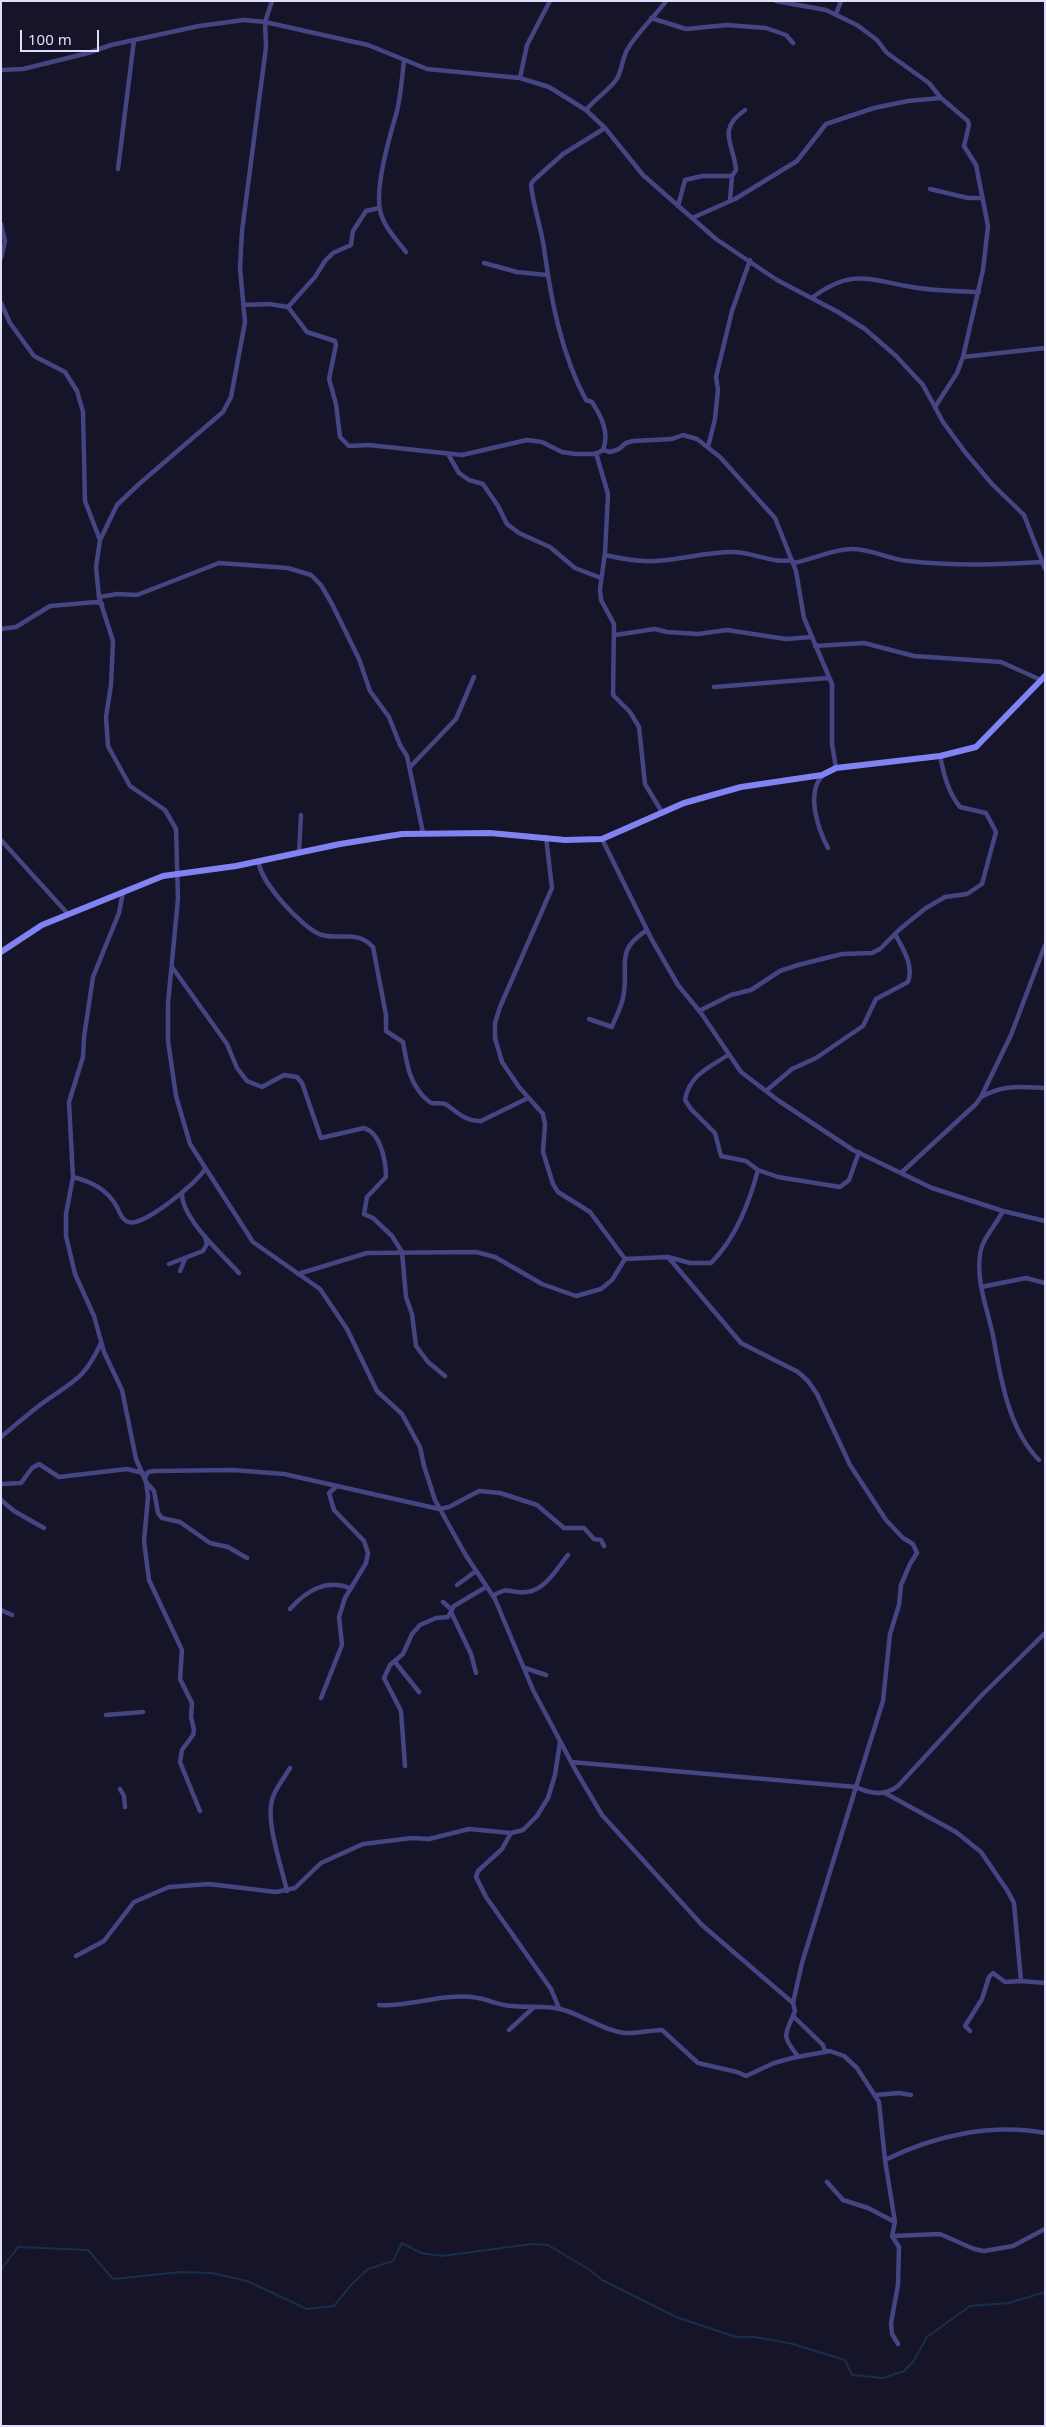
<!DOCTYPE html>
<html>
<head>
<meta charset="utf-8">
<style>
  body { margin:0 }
  #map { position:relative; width:1046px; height:2427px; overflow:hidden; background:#161428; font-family:"Noto Sans",sans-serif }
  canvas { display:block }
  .frame { position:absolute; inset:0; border:2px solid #e0defb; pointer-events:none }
  .scale { position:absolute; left:20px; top:30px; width:79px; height:22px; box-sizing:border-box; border:2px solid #e0defb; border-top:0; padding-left:6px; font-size:15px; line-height:18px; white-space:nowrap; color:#e0defb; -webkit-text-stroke:4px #161428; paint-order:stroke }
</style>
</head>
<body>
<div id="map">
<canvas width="1046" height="2427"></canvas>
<div class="frame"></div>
<div class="scale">100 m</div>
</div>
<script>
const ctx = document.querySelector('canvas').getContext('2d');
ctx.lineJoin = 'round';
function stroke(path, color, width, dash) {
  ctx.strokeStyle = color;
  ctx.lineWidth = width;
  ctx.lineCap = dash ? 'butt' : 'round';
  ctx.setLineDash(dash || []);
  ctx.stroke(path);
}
stroke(new Path2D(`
  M 1,2270 L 18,2247 L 88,2250 L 113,2279 L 181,2272 L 212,2273 L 247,2281 L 307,2309 L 334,2306 L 351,2285 L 368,2269 L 393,2261 L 402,2243 L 421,2253 L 442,2256 L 532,2244 L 548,2245 L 590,2270 L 602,2280 L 676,2317 L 736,2337 L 755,2337 L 793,2344 L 845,2360 L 852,2375 L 883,2378 L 904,2371 L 913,2362 L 927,2337 L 970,2306 L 1009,2303 L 1045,2292`), '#172f4d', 2);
stroke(new Path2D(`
  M 776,1 L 826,10 L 857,25 L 877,40 L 887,53 L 929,83 L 941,98 L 968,121 L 969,125 L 964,146 L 976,165 L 988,226 L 983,270 L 963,357 L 957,373 L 935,407
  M 836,14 L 841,1
  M 651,18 L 686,29 L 727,25 L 766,28 L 786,35 L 793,43
  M 404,61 C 402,77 401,94 397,111 C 390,136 375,185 380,210 C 383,226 396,239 406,252
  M 1,70 L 23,69 L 88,53 L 111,45 L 199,26 L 244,20 L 265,22 L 368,45 L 427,69 L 520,78 L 549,87 L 586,110 L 605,128 L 643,175 L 716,239 L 777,280 L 838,312 L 865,329 L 896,356 L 923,385 L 943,422 L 965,452 L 992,484 L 1024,515 L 1045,569
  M 520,78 L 527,45 L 550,1
  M 586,110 C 595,99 608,91 616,80 C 622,72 622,59 627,50 C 637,32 654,18 666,1
  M 118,169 L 134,40
  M 930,189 L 968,198 L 982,198
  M 730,200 L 732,176 L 736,170 C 734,144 716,130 745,110
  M 678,206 L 685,180 L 702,176 L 732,176
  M 692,218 L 735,199 L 797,161 L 826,124 L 874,108 L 908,101 L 941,98
  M 1,224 L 5,241 L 1,258
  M 484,263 L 517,272 L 547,275
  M 813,297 C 852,268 869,280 912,287 C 934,291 957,291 979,292
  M 1,303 L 10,323 L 34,356 L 65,372 L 77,391 L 83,412 L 85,501 L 100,540 L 96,567 L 99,597 L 113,641 L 111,685 L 106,717 L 108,746 L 130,786 L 165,810 L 176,829 L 178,899 L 168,1003 L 168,1041 L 176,1096 L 190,1144 L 253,1242 L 320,1289 L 347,1329 L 377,1391 L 402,1414 L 420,1447 L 424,1466 L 435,1500 L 465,1554 L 495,1599 L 533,1690 L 576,1771 L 602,1815 L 702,1925 L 793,2003
  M 243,305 L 269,304 L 288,307 L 315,277 L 325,261 L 333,253 L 351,245 L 353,231 L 366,211 L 379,208
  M 288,307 L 307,332 L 335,341 L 336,345 L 329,379 L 336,404 L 340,437 L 349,446 L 369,445 L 462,455 L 527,440 L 542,442 L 562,452 L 575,454 L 596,454 L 603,450 L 610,452 L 619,449 L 626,443 L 633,441 L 672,439 L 683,435 L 697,439 L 720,457 L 775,518 L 796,571 L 804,618 L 832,684 L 832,744 L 836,768
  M 963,357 L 1045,348
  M 708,447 L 715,419 L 718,390 L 716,377 L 732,311 L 750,260
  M 603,450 C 610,433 601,416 592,402 L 586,400 C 561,354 551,299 544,248 C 541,227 533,206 531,184 L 534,180 L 563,154 L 605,128
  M 596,453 L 608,494 L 605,553 L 600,589 L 601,600 L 614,624 L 613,695 L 630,712 L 639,727 L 645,784 L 662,812
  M 448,454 L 459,473 L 469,480 L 483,484 L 498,506 L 507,524 L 519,533 L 550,547 L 575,568 L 601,578
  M 100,540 L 117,505 L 139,484 L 223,412 L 231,397 L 245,322 L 240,268 L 242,231 L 266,47 L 265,22 L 272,1
  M 605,555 C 622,559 637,562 655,561 C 682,560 708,551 735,552 C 754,553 774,564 792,560
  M 793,563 C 813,560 831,549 852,549 C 872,549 888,559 908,561 C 952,566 997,565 1041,562
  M 99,597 L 117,594 L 137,595 L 219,563 L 288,568 L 311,575 L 321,585 L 332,604 L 359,659 L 370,691 L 389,717 L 400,745 L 407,756 L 423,833
  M 1,629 L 16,627 L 50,606 L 96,602 L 102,604
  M 615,635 L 655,629 L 667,632 L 698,634 L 727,630 L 786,639 L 811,637
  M 815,646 L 864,643 L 914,656 L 1001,662 L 1041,680
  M 714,687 L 828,678
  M 411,766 L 456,719 L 474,677
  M 822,776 C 806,794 818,829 828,848
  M 546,837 L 552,888 L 500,1007 L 495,1023 L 495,1038 L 502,1062 L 519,1087 L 543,1114 L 545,1124 L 543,1152 L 553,1184 L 558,1192 L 590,1212 L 625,1259
  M 602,839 L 652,940 L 678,985 L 701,1013 L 741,1072 L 779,1101 L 853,1150 L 932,1188 L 1003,1211 L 1045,1221
  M 1,840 L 68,914
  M 299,853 L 301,815
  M 259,862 C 259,881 304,930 322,935 C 340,940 358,930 373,947 L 386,1015 L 386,1031 L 403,1042 C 407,1063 408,1079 423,1096 C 425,1098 429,1102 432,1103 C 437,1104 442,1102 447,1105 C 458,1113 467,1122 481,1121 L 528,1098
  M 123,892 L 119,913 L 93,977 L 84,1037 L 83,1057 L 69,1102 L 73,1177 L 66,1214 L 66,1236 L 75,1274 L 94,1316 L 104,1352 L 122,1390 L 136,1459 L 146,1482 L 148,1497 L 144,1541 L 149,1580 L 182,1650 L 180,1679 L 192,1703 L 191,1717 L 194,1730 L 193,1735 L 182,1750 L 180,1762 L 200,1811
  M 172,967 L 227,1044 L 237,1068 L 247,1081 L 262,1087 L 284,1075 L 297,1077 L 302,1083 L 321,1138 L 364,1128 C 381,1133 386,1162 386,1177 L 367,1197 L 364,1214 L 373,1218 L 392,1236 L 402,1252 L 406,1297 L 412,1314 L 416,1346 L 428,1362 L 445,1376
  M 699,1011 L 731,995 L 751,990 L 780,971 L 798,965 L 842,954 L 872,953 L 880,949 L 900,929 L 926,908 L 945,897 L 967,894 L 982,884 L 996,832 L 986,813 L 960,807 C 948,792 944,775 940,756
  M 589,1019 L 612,1027 C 615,1018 621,1008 623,998 C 630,965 613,952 647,930
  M 728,1055 C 710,1067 689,1075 685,1100 L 691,1109 L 715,1133 L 721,1156 L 746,1161 L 758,1170 L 778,1177 L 840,1187 L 849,1180 L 859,1152
  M 766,1091 L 792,1069 L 816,1058 L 863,1026 L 876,999 L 908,982 C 914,965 903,949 895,934
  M 981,1097 C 1004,1084 1019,1087 1045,1088
  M 901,1173 L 976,1104 L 981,1097 L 1011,1035 L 1045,945
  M 73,1177 C 92,1182 107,1189 117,1207 C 119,1212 122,1220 128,1222 C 142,1228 197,1183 205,1169
  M 182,1193 C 181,1218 223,1255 239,1273
  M 1003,1211 C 996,1225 981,1240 980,1255 C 976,1285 989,1312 994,1341 C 1001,1380 1009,1430 1039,1460
  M 625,1259 L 668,1257 L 690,1263 L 711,1263 C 736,1238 749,1203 758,1170
  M 169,1264 L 203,1251 L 207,1244 L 205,1237
  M 180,1271 L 185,1259
  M 298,1274 L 367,1253 L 476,1252 L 495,1257 L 542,1284 L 576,1296 L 601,1289 L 612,1280 L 625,1259
  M 981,1287 L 1026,1278 L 1045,1283
  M 1,1437 C 14,1426 27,1415 40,1405 C 72,1381 83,1382 101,1343
  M 145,1478 L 148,1472 L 155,1471 L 233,1470 L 284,1474 L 439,1509 L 449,1507 L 479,1491 L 500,1493 L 537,1505 L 564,1528 L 584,1528 L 594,1539 L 601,1540 L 604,1546
  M 146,1482 L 154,1491 L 158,1513 L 162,1518 L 180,1522 L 210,1543 L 228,1547 L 247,1558
  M 1,1484 L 21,1483 L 32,1468 L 39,1464 L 59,1477 L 127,1469 L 143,1473
  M 1,1500 L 14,1511 L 44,1528
  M 457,1585 L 476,1571
  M 493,1596 C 510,1585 509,1594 526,1592 C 545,1591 557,1568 568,1555
  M 443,1602 L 451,1609
  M 290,1609 C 307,1590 326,1579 350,1588
  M 1,1610 L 12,1615
  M 451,1612 L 471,1654 L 476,1673
  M 395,1662 L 419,1692
  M 525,1668 L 546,1675
  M 321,1698 L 342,1645 L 339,1617 L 345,1598 L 366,1563 L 368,1553 L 364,1541 L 334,1510 L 329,1493 L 337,1486
  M 106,1715 L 143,1712
  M 571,1762 L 856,1787 L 883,1701 L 890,1634 L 899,1605 L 901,1585 L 910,1564 L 917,1553 L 913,1544 L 903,1538 L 886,1520 L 850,1465 L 817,1394 L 808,1381 L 798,1372 L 741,1343 L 668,1257
  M 405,1766 L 401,1711 L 384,1678 L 390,1665 L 403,1654 L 412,1634 L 420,1625 L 436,1618 L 448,1617 L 454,1606 L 486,1587
  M 120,1789 L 124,1796 L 125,1807
  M 885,1793 L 956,1832 L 981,1852 L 1007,1890 L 1014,1903 L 1021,1981
  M 511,1833 L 502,1849 L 478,1871 L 476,1877 L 486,1897 L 551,1989 L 559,2008
  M 287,1891 C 282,1869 268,1828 271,1806 C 272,1792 283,1780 290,1768
  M 76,1956 L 104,1941 L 134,1902 L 169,1887 L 209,1884 L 276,1892 L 295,1888 L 321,1863 L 363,1844 L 412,1838 L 429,1839 L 469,1829 L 511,1833 L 523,1830 L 537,1816 L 548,1798 L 555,1775 L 560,1742
  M 379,2005 C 411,2007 445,1992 478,1998 C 489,2000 499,2005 511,2006 C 527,2008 544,2005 560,2009 C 582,2014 601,2030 624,2033 C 636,2034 650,2030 662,2030 L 698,2063 L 737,2072 L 746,2076 L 774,2063 L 796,2057 L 797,2055 C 780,2034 786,2034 795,2011 L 793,2003 L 802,1963 L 856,1787 C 870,1794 885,1796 898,1786 L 981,1696 L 1045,1633
  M 793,2016 L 823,2045 L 825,2051
  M 509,2030 L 533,2008
  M 970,2031 L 965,2026 L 982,1999 L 989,1977 L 993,1973 L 1005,1982 L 1021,1981 L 1045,1983
  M 797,2057 L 830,2051 L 844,2056 L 857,2068 L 879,2102 L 885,2160 L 895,2222 L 892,2236 L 899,2247 L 898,2285 L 891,2323 L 892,2334 L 898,2344
  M 876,2095 L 899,2093 L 911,2095
  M 885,2160 C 933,2136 991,2123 1045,2133
  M 827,2182 L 843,2200 L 868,2208 L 895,2222
  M 892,2236 L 940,2234 L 974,2249 L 984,2251 L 1013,2246 L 1045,2229`), '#444582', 4.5);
stroke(new Path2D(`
  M 1,952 L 42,925 L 163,876 L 236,866 L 340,844 L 402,834 L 490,833 L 565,840 L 602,839 L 684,803 L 741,787 L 822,775 L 836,768 L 940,756 L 976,747 L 1045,676`), '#8083f1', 6);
</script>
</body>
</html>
